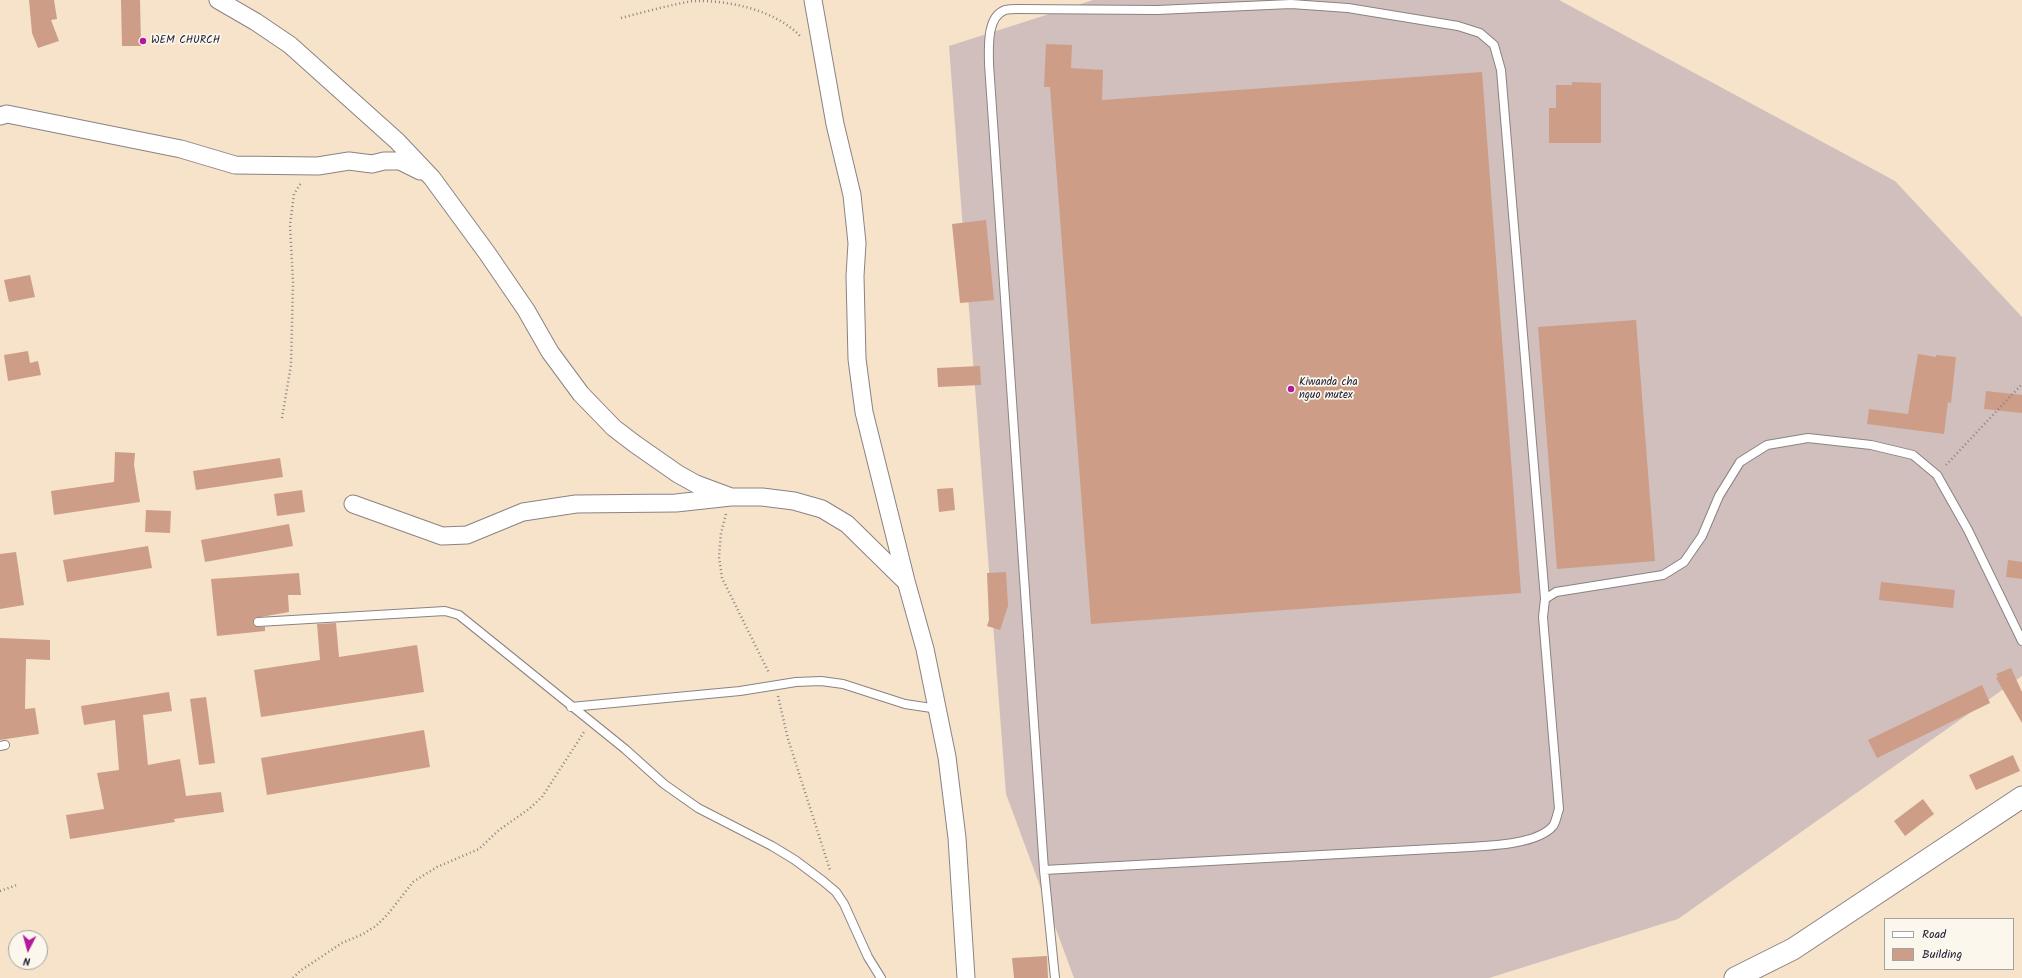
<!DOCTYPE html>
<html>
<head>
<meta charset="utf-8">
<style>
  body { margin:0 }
  #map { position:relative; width:2022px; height:978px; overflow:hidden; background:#f6e3ca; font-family:Kalam,sans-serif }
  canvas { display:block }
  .legend { position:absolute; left:1884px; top:918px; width:130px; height:52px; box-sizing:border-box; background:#fbf7ec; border:1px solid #a4a2a5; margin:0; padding:5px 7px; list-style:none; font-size:12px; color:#22223b }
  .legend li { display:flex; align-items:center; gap:8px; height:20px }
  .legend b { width:20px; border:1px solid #a4a2a5 }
  .north { position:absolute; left:8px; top:930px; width:40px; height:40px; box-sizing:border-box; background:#fbf7ec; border:1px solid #a4a2a5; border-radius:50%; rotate:186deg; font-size:11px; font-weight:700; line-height:16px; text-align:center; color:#22223b }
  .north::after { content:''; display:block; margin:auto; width:14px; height:18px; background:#b5179e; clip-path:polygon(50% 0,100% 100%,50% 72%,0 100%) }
</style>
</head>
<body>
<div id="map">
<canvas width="2022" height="978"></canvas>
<ul class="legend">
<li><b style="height:5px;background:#fff"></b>Road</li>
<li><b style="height:11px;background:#cd9d87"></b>Building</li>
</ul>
<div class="north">N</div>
</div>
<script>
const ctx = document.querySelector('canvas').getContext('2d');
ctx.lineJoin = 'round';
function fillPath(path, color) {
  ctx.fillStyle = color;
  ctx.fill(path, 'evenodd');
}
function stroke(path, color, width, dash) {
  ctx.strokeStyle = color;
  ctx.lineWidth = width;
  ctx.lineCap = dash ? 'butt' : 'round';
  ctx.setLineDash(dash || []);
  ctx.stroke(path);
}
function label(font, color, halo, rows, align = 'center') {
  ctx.font = font + ' Kalam,sans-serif';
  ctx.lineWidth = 3.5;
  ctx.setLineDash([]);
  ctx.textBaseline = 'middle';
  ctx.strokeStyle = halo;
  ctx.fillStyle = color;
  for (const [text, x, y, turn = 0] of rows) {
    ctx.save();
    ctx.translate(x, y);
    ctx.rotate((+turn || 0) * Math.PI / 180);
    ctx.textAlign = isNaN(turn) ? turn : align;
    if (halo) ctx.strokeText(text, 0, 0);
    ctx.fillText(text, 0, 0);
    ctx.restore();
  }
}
fillPath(new Path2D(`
  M 1093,0 L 1559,0 L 1895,181 L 2022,317 L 2022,676 L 1678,919 L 1489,978 L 1074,978 L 1006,794 L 949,46 Z`), '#d1bfbd');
fillPath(new Path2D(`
  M 29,0 L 54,0 L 57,19 L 51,20 L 59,41 L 38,48 L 32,33 Z
  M 121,0 L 140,0 L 141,46 L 122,46 Z
  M 1046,44 L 1072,45 L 1071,68 L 1103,70 L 1102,100 L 1482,72 L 1521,593 L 1091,624 L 1050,87 L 1044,87 Z
  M 1572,82 L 1601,83 L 1601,143 L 1549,143 L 1549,108 L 1556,108 L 1556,85 L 1572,85 Z
  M 986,220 L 994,300 L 960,303 L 952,224 Z
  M 30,275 L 35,297 L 9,302 L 4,280 Z
  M 1636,320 L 1655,561 L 1557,569 L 1538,327 Z
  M 28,351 L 30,363 L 38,361 L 41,375 L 8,381 L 4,355 Z
  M 1918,354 L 1936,357 L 1936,355 L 1956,357 L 1951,403 L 1948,402 L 1944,434 L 1867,424 L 1869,409 L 1908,414 Z
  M 980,366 L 981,385 L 938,387 L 937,368 Z
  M 1986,391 L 2022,395 L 2022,413 L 1984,409 Z
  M 115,452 L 135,453 L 134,465 L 140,502 L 54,515 L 51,491 L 114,482 Z
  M 280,458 L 283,477 L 196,490 L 193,471 Z
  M 953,488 L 955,510 L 939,512 L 937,489 Z
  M 302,490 L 305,512 L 277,516 L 274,494 Z
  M 146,510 L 171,511 L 170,533 L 145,532 Z
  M 289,524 L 293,546 L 205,562 L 201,540 Z
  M 148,546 L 152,568 L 67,582 L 63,560 Z
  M 16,552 L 24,605 L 0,609 L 0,554 Z
  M 2008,560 L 2022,562 L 2022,579 L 2006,577 Z
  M 1006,572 L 1008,606 L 1000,630 L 987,626 L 989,620 L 987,573 Z
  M 299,573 L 301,595 L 288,595 L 289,612 L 255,618 L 253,622 L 254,625 L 258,627 L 265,627 L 265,631 L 217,636 L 211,579 Z
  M 1881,582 L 1955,590 L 1953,608 L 1879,600 Z
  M 336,623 L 339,657 L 417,645 L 424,692 L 261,717 L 254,670 L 320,660 L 317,624 Z
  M 0,638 L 50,640 L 50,660 L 26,659 L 25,709 L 35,708 L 39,734 L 0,740 Z
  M 2011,668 L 2022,692 L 2022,723 L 1996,678 L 1998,677 L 1996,674 Z
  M 1982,685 L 1990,703 L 1877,758 L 1868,740 Z
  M 169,692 L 172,711 L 143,715 L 148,765 L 180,759 L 186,796 L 221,792 L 224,812 L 174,819 L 175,822 L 70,839 L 66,815 L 104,809 L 97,773 L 119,770 L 115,720 L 84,725 L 81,706 Z
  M 206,697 L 215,763 L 199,765 L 190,699 Z
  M 424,730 L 430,767 L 267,795 L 261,758 Z
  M 2013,755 L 2020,771 L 1976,790 L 1969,775 Z
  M 1923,799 L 1934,814 L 1905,836 L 1894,821 Z
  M 1047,956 L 1048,978 L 1014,978 L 1012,958 Z`), '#cd9d87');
const service = new Path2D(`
  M 258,622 L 445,611 L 459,615 L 625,749 L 664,784 L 698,808 L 772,846 L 795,860 L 823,881 L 836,892 L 844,904 L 868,957 L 881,978
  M 571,707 L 740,691 L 796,682 L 821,681 L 843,684 L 905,704 L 938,709
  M 0,746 L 5,745
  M 1044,870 L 1451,848 C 1477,846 1535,847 1553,826 C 1556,822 1557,814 1559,809 L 1543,617 L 1545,599 L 1556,592 L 1663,575 L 1684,562 L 1702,536 L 1719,496 L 1740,462 L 1767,445 L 1808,438 L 1871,445 L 1913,455 L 1937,475 L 1968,530 L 2022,641
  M 1055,978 L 1044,870 L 989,64 C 989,49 986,17 1005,10 C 1009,9 1014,9 1018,9 L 1157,10 L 1291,4 L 1348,8 L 1458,26 L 1480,33 L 1494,45 L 1501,70 L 1545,599`);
const minor = new Path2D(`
  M 218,0 L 256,22 L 290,45 L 397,141 L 432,178 L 487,253 L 526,310 L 550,352 L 581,394 L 614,428 L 635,444 L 678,474 L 696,484 L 731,497
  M 813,0 L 835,124 L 852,195 L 857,243 L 855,276 L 857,359 L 864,412 L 906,581 L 925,649 L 947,757 L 957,838 L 966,978
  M 0,116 L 7,114 L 181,149 L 235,165 L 318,166 L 349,161 L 372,164 L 384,161 L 400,161 L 420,171
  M 353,504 L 442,536 L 467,535 L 523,512 L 576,504 L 676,503 L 731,497 L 762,497 L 794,501 L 822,509 L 847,524 L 905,581`);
const tertiary = new Path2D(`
  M 1735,978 L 1793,949 L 2022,797`);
stroke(service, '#8c8282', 10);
stroke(minor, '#8c8282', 19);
stroke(tertiary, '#8c8282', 23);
stroke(new Path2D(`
  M 621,18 C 645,12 669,5 693,1 C 729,0 776,10 801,37
  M 282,418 L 291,365 L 293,283 L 290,225 L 294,194 L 301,183
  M 1946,465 L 2022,384
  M 726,514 L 721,533 L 719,557 L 722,578 L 769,673
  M 778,696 L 788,739 L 830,870
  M 0,891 L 17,885
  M 293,978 L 300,971 L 342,943 L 363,934 L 376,926 L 388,914 L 413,882 L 437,867 L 479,849 L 499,830 L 529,809 L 542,797 L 584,732`), '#8c8282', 2.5, [1, 3]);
stroke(service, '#fff', 8);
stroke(minor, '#fff', 17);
stroke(tertiary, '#fff', 21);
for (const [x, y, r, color] of [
  [143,41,4,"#b5179e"],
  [1291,389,4,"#b5179e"]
]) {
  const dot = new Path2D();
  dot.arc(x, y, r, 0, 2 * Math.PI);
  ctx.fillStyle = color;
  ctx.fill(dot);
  stroke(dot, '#fbf7ec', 1.5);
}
label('11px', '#22223b', '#fbf7ec', [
  ["WEM CHURCH",151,41],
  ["Kiwanda cha",1299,383],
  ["nguo mutex",1299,396]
], 'left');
</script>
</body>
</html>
